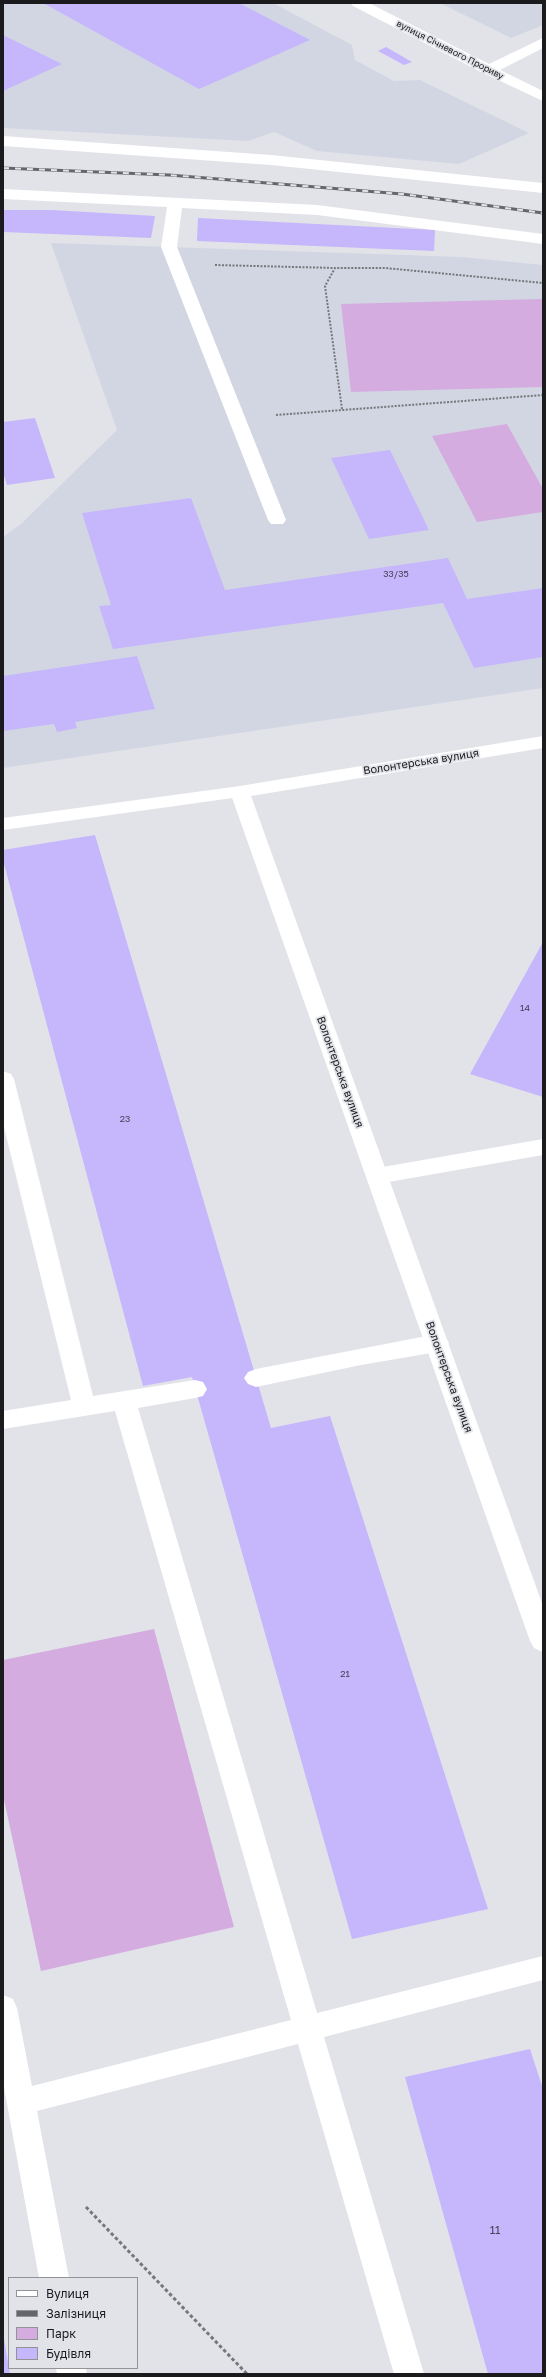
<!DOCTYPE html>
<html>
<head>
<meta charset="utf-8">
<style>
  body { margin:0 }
  #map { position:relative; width:546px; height:2377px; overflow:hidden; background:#e1e3e9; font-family:"Golos Text",sans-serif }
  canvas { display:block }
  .frame { position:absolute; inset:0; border:4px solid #1b1b1d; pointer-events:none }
  .legend { position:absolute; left:8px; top:2277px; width:130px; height:92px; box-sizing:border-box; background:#e1e3e9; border:1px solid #929397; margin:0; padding:5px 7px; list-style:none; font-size:12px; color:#1b1b1d }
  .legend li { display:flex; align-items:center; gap:8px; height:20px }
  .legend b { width:20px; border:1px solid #929397 }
</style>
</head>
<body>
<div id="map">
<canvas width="546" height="2377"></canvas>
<div class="frame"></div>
<ul class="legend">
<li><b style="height:5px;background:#fff"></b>Вулиця</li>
<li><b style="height:5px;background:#66666a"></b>Залізниця</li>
<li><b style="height:11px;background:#d4ace0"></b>Парк</li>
<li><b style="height:11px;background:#c6b6fc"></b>Будівля</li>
</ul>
</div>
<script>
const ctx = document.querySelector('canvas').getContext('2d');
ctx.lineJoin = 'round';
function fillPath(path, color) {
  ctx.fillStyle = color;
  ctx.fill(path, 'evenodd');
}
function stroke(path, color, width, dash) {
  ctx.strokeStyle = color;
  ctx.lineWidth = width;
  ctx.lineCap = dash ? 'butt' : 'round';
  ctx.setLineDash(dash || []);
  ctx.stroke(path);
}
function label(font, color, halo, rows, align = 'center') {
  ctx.font = font + ' "Golos Text",sans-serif';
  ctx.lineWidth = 3.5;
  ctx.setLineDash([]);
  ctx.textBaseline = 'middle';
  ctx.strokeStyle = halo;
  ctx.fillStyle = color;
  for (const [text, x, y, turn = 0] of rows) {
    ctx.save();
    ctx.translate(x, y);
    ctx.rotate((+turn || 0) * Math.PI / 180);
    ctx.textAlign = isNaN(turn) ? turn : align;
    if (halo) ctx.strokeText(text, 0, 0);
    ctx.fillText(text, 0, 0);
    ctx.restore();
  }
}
fillPath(new Path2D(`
  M 3,3 L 273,3 L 352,45 L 355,60 L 394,81 L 420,80 L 529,133 L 459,164 L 317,151 L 274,132 L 248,141 L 3,128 Z
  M 440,3 L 543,3 L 543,25 L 511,38 Z
  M 51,243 L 461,257 L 543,265 L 543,688 L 3,768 L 3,537 L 21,524 L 117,430 Z`), '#d2d6e3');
fillPath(new Path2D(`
  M 543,299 L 543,387 L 351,392 L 341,304 Z
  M 507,424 L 543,489 L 543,512 L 477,522 L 432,436 Z
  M 154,1629 L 234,1927 L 41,1971 L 3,1795 L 3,1660 Z`), '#d4ace0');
fillPath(new Path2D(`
  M 43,3 L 239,3 L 310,40 L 199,89 Z
  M 3,35 L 62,64 L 3,91 Z
  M 386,47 L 412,62 L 404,65 L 378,51 Z
  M 3,210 L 52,210 L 155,216 L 151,238 L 3,232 Z
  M 198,218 L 435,230 L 434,251 L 197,241 Z
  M 35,418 L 55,478 L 7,485 L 3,472 L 3,422 Z
  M 390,450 L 429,530 L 369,539 L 331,458 Z
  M 191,498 L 225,590 L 448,558 L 467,599 L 543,588 L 543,657 L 474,668 L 443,603 L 113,649 L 99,606 L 111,605 L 82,513 Z
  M 137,656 L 155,709 L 75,722 L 77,728 L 57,732 L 54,724 L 3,731 L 3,676 Z
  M 95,835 L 271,1428 L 330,1416 L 488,1909 L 352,1939 L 192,1377 L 143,1386 L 3,860 L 3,850 Z
  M 543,942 L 543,1097 L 470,1074 Z
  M 530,2049 L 543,2089 L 543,2374 L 488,2374 L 405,2077 Z
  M 3,2339 L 4,2339 L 10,2374 L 3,2374 Z`), '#c6b6fc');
stroke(new Path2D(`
  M 215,265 L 335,268
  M 342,409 L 325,286 L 335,268 L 385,268 L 543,283
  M 276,415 L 543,395`), '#76777b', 2, [2, 1.5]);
stroke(new Path2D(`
  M 86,2207 L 247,2374`), '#76777b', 3, [3.5, 2.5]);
fillPath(new Path2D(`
  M 3,136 L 271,155 L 543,183 L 543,193 L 271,165 L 3,146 Z
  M 3,189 L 317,205 L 543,234 L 543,244 L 317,215 L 182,208 L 177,247 L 286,520 L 283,524 L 271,524 L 268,520 L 161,247 L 167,207 L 3,199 Z
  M 240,786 L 247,788 L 250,792 L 247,796 L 3,830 L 3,818 Z
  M 3,1071 L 11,1074 L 14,1079 L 93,1396 L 195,1380 L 203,1382 L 207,1389 L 203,1396 L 195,1398 L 138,1408 L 317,2013 L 543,1956 L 543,1980 L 324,2037 L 424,2374 L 394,2374 L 298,2044 L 37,2111 L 69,2278 L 39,2278 L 3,2082 L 3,1995 L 13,1999 L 17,2008 L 32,2086 L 291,2020 L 115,1411 L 3,1429 L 3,1411 L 71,1400 L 3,1123 Z
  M 543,1139 L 543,1155 L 377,1184 L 369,1182 L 366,1176 L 369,1170 L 377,1168 Z
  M 437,1334 L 445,1337 L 449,1343 L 445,1349 L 437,1352 L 361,1365 L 256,1387 L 248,1384 L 244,1378 L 248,1372 L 256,1369 Z
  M 56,2368 L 86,2368 L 87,2374 L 57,2374 Z`), '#fff');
fillPath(new Path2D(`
  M 351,3 L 369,3 L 489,64 L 543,38 L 543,48 L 500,70 L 543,91 L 543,101 L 483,73 L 353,6 Z
  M 543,736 L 543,748 L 251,796 L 543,1606 L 543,1652 L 534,1648 L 530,1641 L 230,792 L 233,788 L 240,786 Z`), '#fff');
const rail = new Path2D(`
  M 3,168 L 169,175 L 402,194 L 543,213`);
stroke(rail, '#66666a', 3);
stroke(rail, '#e1e3e9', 2, [6]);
label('9px', '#1b1b1d', '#e1e3e9', [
  ["вулиця Січневого Прориву",450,50,27]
]);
label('9px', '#464255', null, [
  ["33/35",396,574],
  ["14",525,1008],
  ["23",125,1119],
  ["21",345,1674]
]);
label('11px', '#1b1b1d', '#e1e3e9', [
  ["Волонтерська вулиця",421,762,-9],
  ["Волонтерська вулиця",340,1072,70],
  ["Волонтерська вулиця",449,1377,70]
]);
label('11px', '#464255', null, [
  ["11",495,2231]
]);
</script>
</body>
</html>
